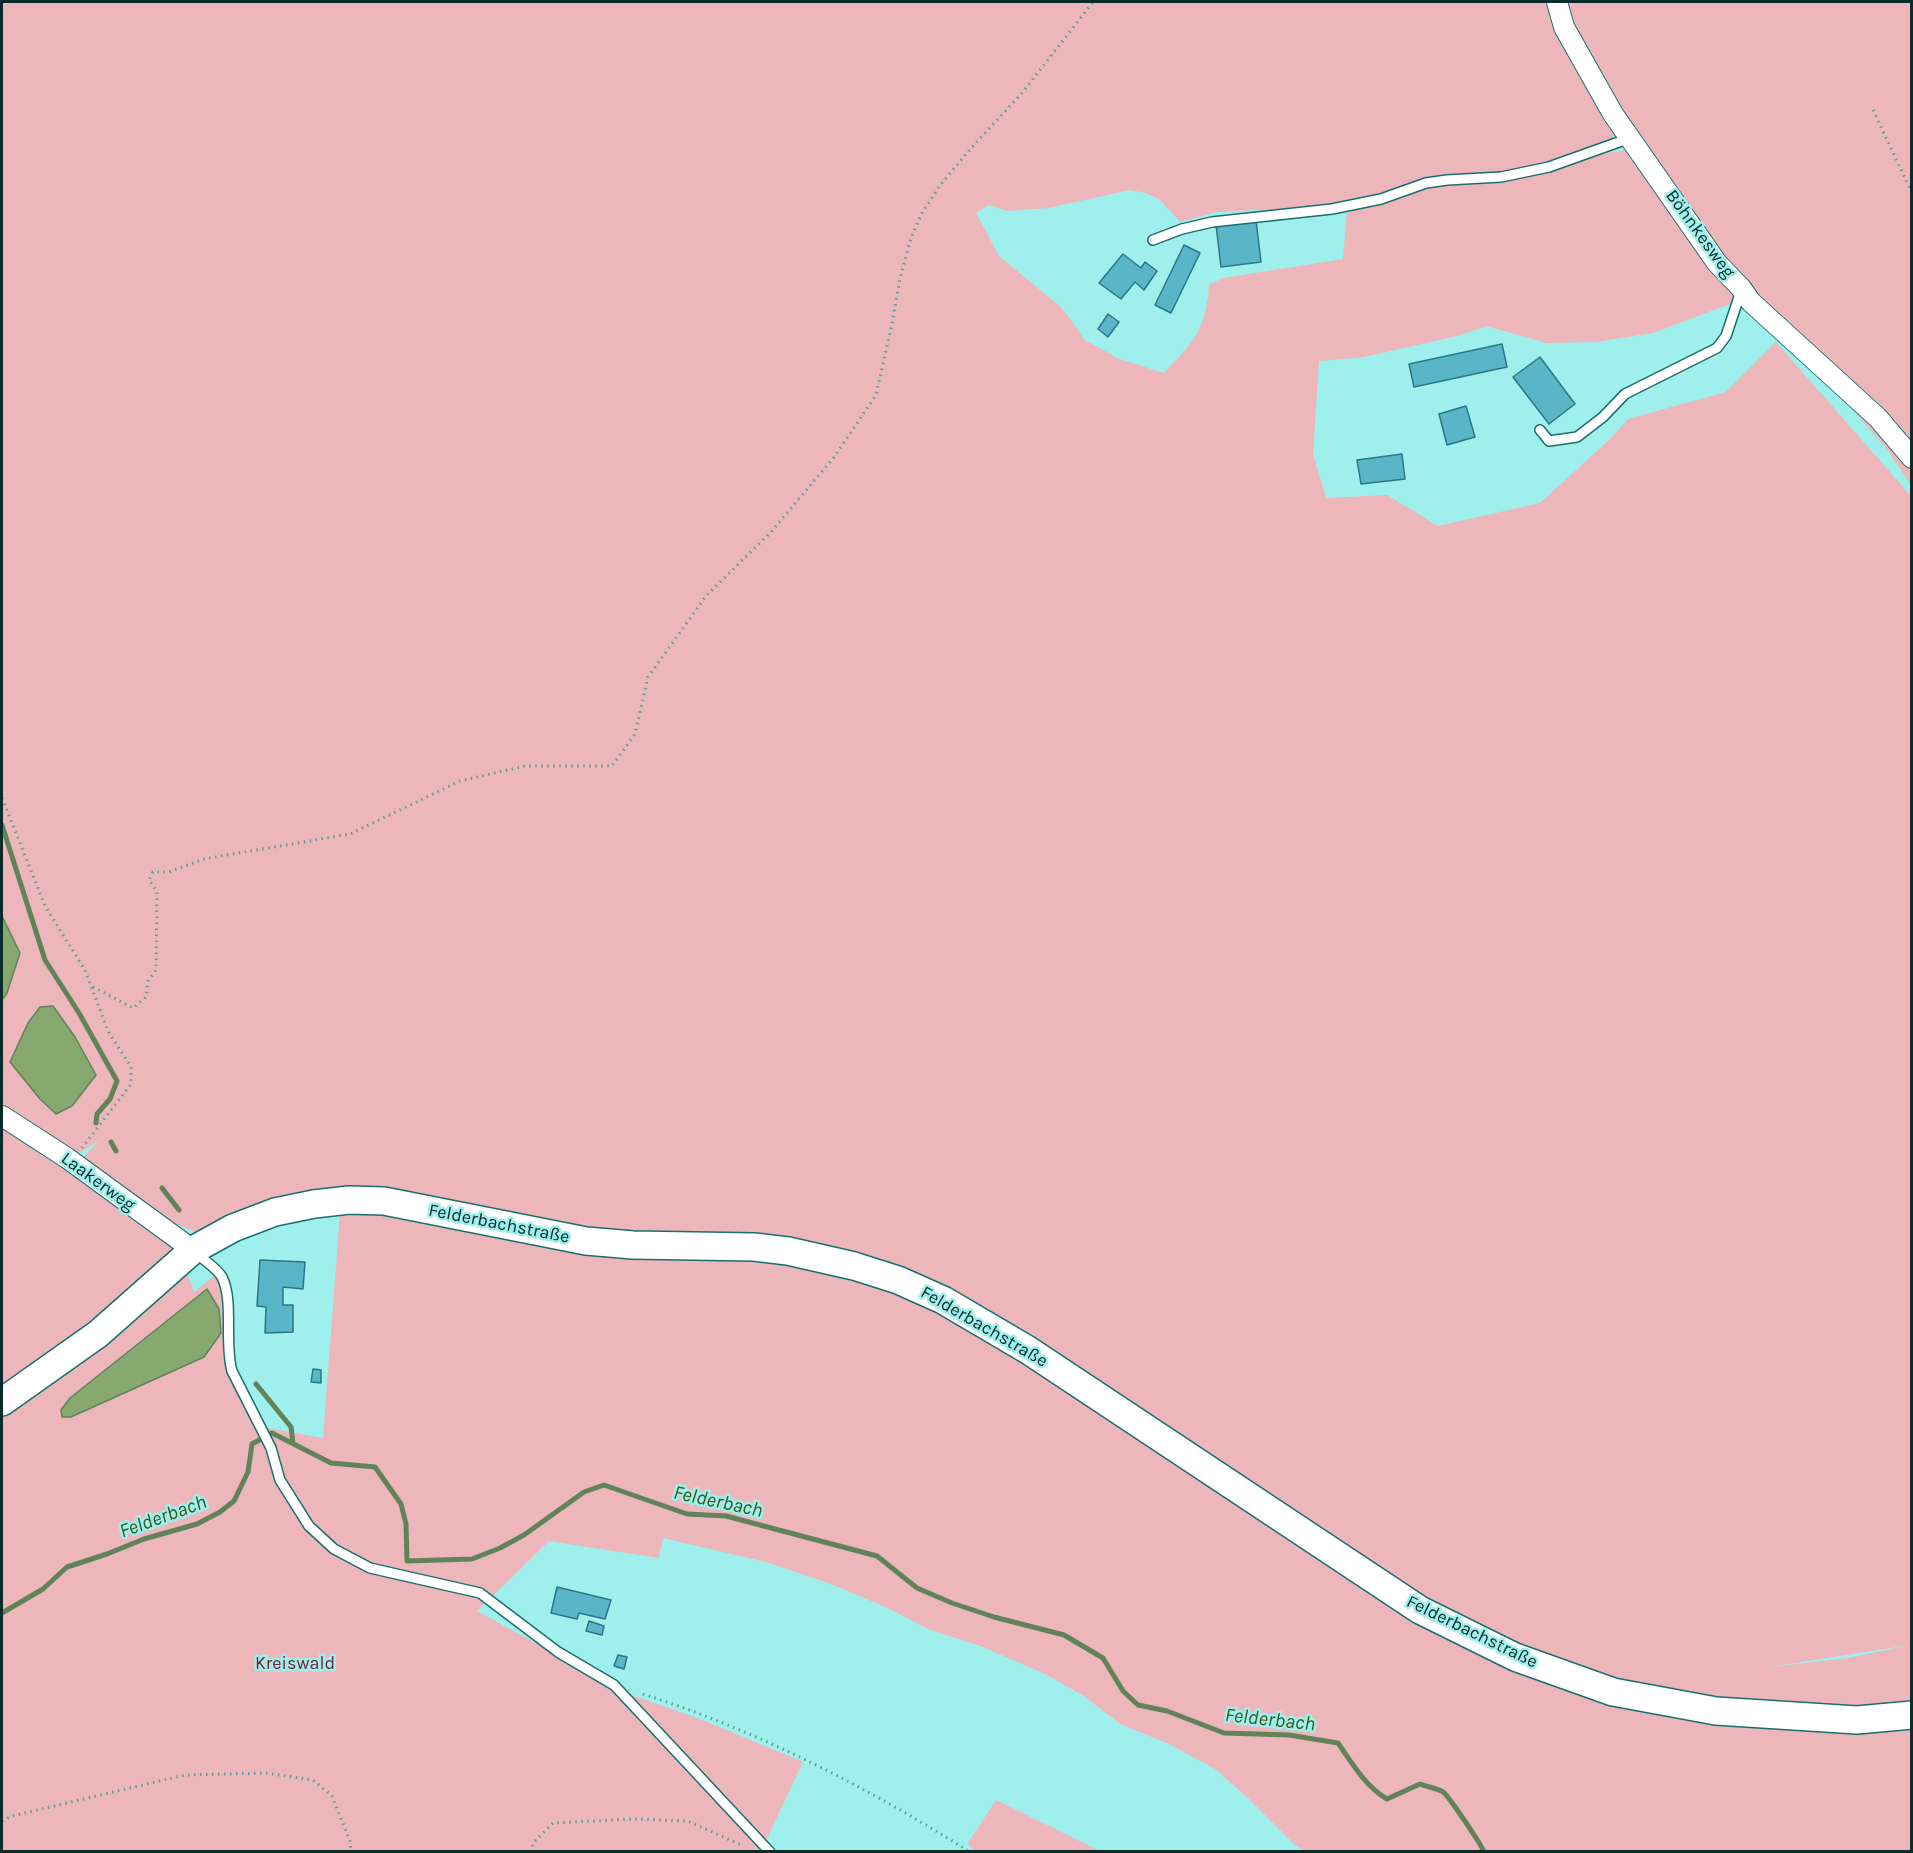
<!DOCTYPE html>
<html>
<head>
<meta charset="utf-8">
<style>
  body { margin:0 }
  #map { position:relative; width:1913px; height:1853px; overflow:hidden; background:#9fefec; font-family:Karla,sans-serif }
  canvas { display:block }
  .frame { position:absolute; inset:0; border:3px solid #092c2b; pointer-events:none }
</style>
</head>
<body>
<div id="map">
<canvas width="1913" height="1853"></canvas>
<div class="frame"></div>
</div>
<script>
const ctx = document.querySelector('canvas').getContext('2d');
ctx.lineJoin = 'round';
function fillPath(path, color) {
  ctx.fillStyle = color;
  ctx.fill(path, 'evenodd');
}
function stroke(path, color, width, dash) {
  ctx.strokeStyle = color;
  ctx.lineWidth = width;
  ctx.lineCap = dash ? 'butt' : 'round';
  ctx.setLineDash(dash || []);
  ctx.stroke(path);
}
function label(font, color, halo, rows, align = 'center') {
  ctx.font = font + ' Karla,sans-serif';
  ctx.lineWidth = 5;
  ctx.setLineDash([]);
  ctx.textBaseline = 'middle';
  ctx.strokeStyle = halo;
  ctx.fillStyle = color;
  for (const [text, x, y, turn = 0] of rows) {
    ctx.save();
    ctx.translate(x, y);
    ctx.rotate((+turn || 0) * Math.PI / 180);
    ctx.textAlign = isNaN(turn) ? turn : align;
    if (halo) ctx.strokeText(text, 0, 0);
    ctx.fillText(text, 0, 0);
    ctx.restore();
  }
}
fillPath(new Path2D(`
  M 2,2 L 1555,2 L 1563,30 L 1611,115 L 1616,130 L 1612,140 L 1568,158 L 1537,166 L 1505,173 L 1432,178 L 1376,196 L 1347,203 L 1301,208 L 1216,212 L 1180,222 L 1160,200 L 1146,193 L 1130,190 L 1048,208 L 1008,211 L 989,205 L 976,213 L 999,256 L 1062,308 L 1085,340 L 1119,359 L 1164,373 C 1194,341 1206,331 1209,285 L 1223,278 L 1343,259 L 1347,210 L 1431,185 L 1505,181 L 1552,171 L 1600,154 L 1626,150 L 1637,158 L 1691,229 L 1715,265 L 1739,290 L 1743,299 L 1653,333 L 1596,342 L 1546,343 L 1487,326 L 1457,336 L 1364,357 L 1319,361 L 1313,454 L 1326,498 L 1387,495 L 1438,526 L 1540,503 L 1609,440 L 1628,419 L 1726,392 L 1776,342 L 1911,496 L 1911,1706 L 1808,1708 L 1712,1702 L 1607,1680 L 1512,1646 L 1423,1600 L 941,1285 C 912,1275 884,1263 855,1255 C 817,1244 769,1238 730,1235 C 677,1230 624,1234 571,1226 C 489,1214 409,1185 325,1191 C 282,1195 240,1217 201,1234 L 175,1224 L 79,1161 L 99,1141 L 70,1158 L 2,1111 L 2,1000 L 7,992 L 20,953 L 2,916 ZM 40,1007 L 53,1007 L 75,1037 L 95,1075 L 72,1106 L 57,1114 L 40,1099 L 10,1062 L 28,1023 ZM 1910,1645 L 1848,1658 L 1762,1668 L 1763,1668 Z
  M 1562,2 L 1911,2 L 1911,485 L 1886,448 L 1755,298 L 1615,112 Z
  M 2,1121 L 177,1245 C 121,1296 66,1345 2,1387 Z
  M 365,1212 L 416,1218 L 597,1250 L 743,1261 L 812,1268 L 910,1297 L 1020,1357 L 1559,1684 L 1911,1726 L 1911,1851 L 1306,1851 L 1295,1845 L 1247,1797 L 1215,1769 L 1169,1744 L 1120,1724 L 1084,1696 L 1047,1675 L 983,1647 L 928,1629 L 890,1609 L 831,1584 L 766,1562 L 663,1538 L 659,1558 L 549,1541 L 477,1611 L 586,1671 L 614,1689 L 700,1719 L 803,1762 L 761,1851 L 2,1852 L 2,1416 L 61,1378 L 186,1271 L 194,1292 L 215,1275 L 222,1292 L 224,1362 L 256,1426 L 323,1438 L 340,1213 Z
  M 996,1800 L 1100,1851 L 977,1851 L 970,1847 L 968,1843 Z`), '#ecb6bb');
const water = new Path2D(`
  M 2,916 L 20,953 L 7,993 L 2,1000 Z
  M 53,1006 L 75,1037 L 96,1075 L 72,1106 L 56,1114 L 40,1099 L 10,1062 L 28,1023 L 40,1007 Z
  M 207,1289 L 219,1309 L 221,1333 L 204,1357 L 71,1417 L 62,1417 L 61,1410 L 70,1398 Z`);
fillPath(water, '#87a86e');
stroke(water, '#61835a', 1.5);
stroke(new Path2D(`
  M 2,825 L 45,960 L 79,1013 L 117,1081 L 110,1099 L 97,1114 L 96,1123
  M 111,1142 L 116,1151
  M 162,1188 L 179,1210
  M 256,1384 L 291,1427 L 293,1443
  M 2,1613 L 43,1589 L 67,1567 L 107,1554 L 144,1539 L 197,1524 L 220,1512 L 234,1501 L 248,1472 L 252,1444 L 272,1433 L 331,1463 L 375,1467 L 401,1504 L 406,1524 L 407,1561 L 472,1559 L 500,1548 L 524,1535 L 584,1492 L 604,1485 L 687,1514 L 726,1516 L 877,1556 L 917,1588 L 952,1603 L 994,1617 L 1064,1635 L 1103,1658 L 1123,1691 L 1138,1705 L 1167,1711 L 1224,1733 L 1289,1735 L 1338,1743 C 1352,1763 1365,1786 1387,1799 L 1420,1784 C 1427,1787 1437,1788 1443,1792 C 1448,1795 1481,1844 1484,1852`), '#61835a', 5);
const building = new Path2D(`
  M 1256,220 L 1261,262 L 1221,267 L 1216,225 Z
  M 1184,245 L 1200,253 L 1171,313 L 1155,305 Z
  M 1123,254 L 1141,268 L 1145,262 L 1157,271 L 1144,290 L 1135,282 L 1121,299 L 1099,283 Z
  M 1108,314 L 1119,322 L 1108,337 L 1098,329 Z
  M 1502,344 L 1507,367 L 1414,387 L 1409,364 Z
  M 1540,357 L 1575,404 L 1549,424 L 1513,377 Z
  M 1466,406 L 1475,437 L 1447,445 L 1439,414 Z
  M 1402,454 L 1405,479 L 1361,484 L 1357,460 Z
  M 260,1260 L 305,1262 L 303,1289 L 283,1287 L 283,1305 L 293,1305 L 293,1332 L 265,1333 L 266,1307 L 257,1306 Z
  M 313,1369 L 321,1370 L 321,1383 L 311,1382 Z
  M 557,1587 L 611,1600 L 605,1619 L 579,1613 L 577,1619 L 551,1613 Z
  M 589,1621 L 604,1626 L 602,1635 L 586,1631 Z
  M 618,1655 L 627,1657 L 624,1669 L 614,1666 Z`);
fillPath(building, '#5ab5c7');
stroke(building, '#297887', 1.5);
const lane = new Path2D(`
  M 1153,240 L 1182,229 L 1212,222 L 1332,209 L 1381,199 L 1426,183 L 1447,180 L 1501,177 L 1549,167 L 1630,138
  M 1540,430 L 1549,441 L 1577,437 L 1603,417 L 1625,394 L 1717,348 L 1726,336 L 1741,291
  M 194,1251 C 202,1259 217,1268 222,1277 C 234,1301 224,1343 232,1371 L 271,1448 L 280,1480 L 309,1526 L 334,1549 L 370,1568 L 480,1593 L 558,1652 L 614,1685 L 770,1852`);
const street = new Path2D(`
  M 1557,2 L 1564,27 L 1613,114 L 1717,263 L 1741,288 L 1751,302 L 1878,418 L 1912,458
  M 2,1116 L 67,1158 L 193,1250`);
const secondary = new Path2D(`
  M 2,1402 L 98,1334 L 193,1250 L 233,1228 L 275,1212 L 314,1204 L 349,1200 L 384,1201 L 586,1241 L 633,1245 L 754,1247 L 788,1251 L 854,1266 L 898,1280 L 943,1300 L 1028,1350 L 1420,1610 L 1515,1657 L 1613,1692 L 1716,1711 L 1857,1720 L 1912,1715`);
stroke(lane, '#18706e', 12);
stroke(street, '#18706e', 22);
stroke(secondary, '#18706e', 30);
stroke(new Path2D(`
  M 1873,110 L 1912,193
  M 2,798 L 45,906 L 85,970 L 108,1031 L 131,1067 L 131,1084 L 82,1148
  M 93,987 L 133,1008 L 146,997 L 148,981 L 156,970 L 157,891 L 149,880 L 153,872 L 169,872 L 204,859 L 350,834 L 460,781 L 525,766 L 612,766 L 635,734 L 648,677 L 706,596 L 771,532 L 835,456 L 876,395 L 892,324 L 900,278 L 911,238 L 922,213 L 941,184 L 972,147 L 1022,93 L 1093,2
  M 643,1694 C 758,1731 867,1787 970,1852
  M 2,1821 L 12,1816 L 185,1775 L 266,1773 L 313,1780 L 332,1796 L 350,1841 L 351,1852
  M 530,1852 L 534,1842 L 553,1823 L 634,1819 L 688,1821 L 739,1844 L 743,1842`), '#5f9c9a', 3, [1.5, 4.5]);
stroke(lane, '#fff', 9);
stroke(street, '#fff', 20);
stroke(secondary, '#fff', 27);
label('18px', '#092c2b', '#9fefec', [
  ["Böhnkesweg",1700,234,54],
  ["Laakerweg",98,1182,36],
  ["Felderbachstraße",499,1224,11],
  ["Felderbachstraße",984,1327,30],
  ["Felderbachstraße",1472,1632,26]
]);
label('18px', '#772032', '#9fefec', [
  ["Kreiswald",295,1664]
]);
label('italic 20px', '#38581a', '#9fefec', [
  ["Felderbach",718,1502,12],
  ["Felderbach",163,1517,-20],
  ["Felderbach",1270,1720,6]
]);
</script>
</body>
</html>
